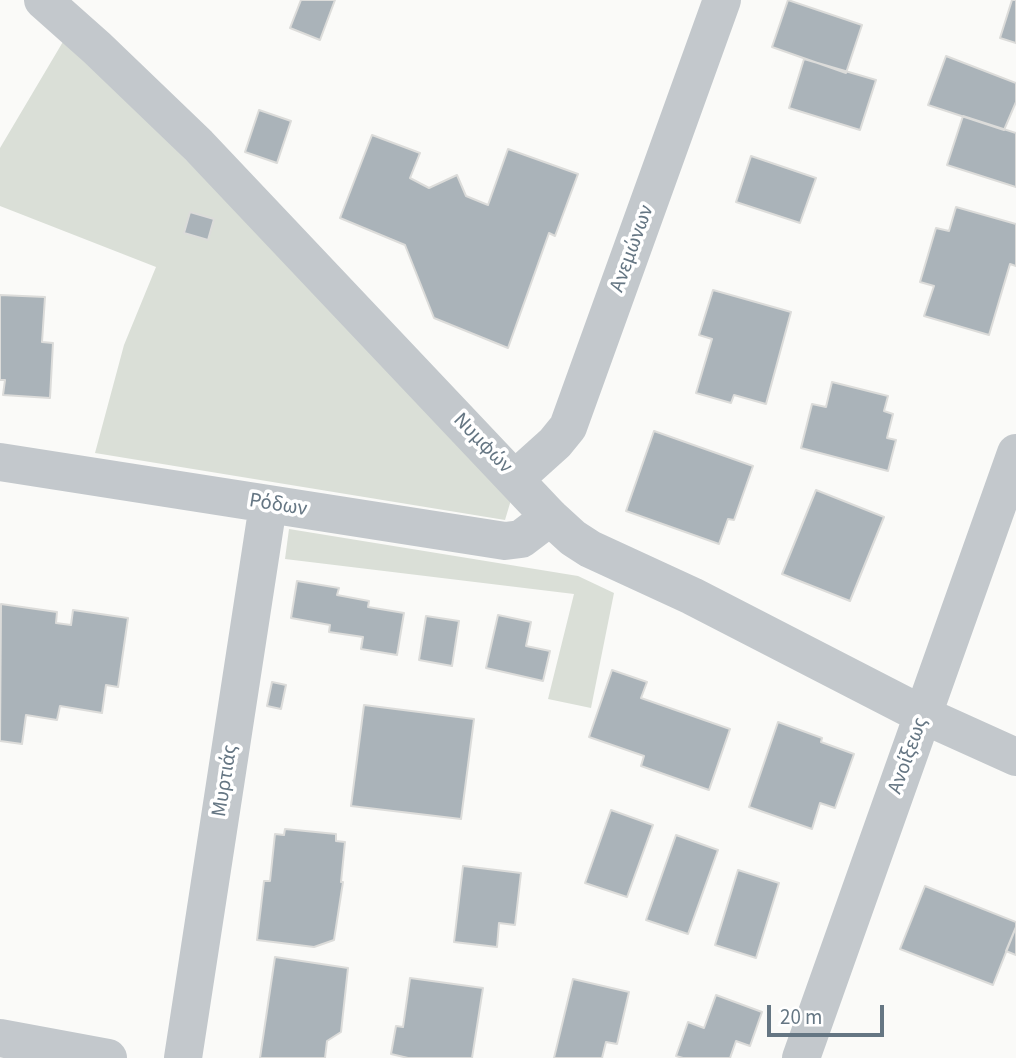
<!DOCTYPE html>
<html>
<head>
<meta charset="utf-8">
<style>
  body { margin:0 }
  #map { position:relative; width:1016px; height:1058px; overflow:hidden; background:#fafaf8; font-family:"Source Sans 3",sans-serif }
  canvas { display:block }
  .scale { position:absolute; left:767px; top:1005px; width:117px; height:32px; box-sizing:border-box; border:4px solid #657683; border-top:0; padding-left:9px; font-size:21px; line-height:24px; white-space:nowrap; color:#657683; -webkit-text-stroke:5px #fff; paint-order:stroke }
</style>
</head>
<body>
<div id="map">
<canvas width="1016" height="1058"></canvas>
<div class="scale">20 m</div>
</div>
<script>
const ctx = document.querySelector('canvas').getContext('2d');
ctx.lineJoin = 'round';
function fillPath(path, color) {
  ctx.fillStyle = color;
  ctx.fill(path, 'evenodd');
}
function stroke(path, color, width, dash) {
  ctx.strokeStyle = color;
  ctx.lineWidth = width;
  ctx.lineCap = dash ? 'butt' : 'round';
  ctx.setLineDash(dash || []);
  ctx.stroke(path);
}
function label(font, color, halo, rows, align = 'center') {
  ctx.font = font + ' "Source Sans 3",sans-serif';
  ctx.lineWidth = 7;
  ctx.setLineDash([]);
  ctx.textBaseline = 'middle';
  ctx.strokeStyle = halo;
  ctx.fillStyle = color;
  for (const [text, x, y, turn = 0] of rows) {
    ctx.save();
    ctx.translate(x, y);
    ctx.rotate((+turn || 0) * Math.PI / 180);
    ctx.textAlign = isNaN(turn) ? turn : align;
    if (halo) ctx.strokeText(text, 0, 0);
    ctx.fillText(text, 0, 0);
    ctx.restore();
  }
}
fillPath(new Path2D(`
  M 64,40 C 219,187 364,345 511,500 L 505,520 L 95,453 L 124,345 L 156,267 L 0,206 L 0,148 Z
  M 289,529 L 578,576 L 614,593 L 591,708 L 548,699 L 574,594 L 285,559 Z`), '#dadfd7');
const building = new Path2D(`
  M 301,0 L 335,0 L 320,40 L 290,28 Z
  M 788,0 L 862,25 L 846,73 L 772,47 Z
  M 1012,0 L 1016,0 L 1016,43 L 1000,38 Z
  M 946,56 L 1016,83 L 1016,102 L 1004,130 L 928,105 Z
  M 804,59 L 876,80 L 860,130 L 789,108 Z
  M 259,110 L 291,121 L 277,163 L 245,152 Z
  M 963,116 L 1016,133 L 1016,187 L 947,165 Z
  M 372,135 L 420,153 L 410,178 L 429,188 L 457,175 L 466,196 L 488,205 L 508,149 L 578,174 L 555,236 L 549,233 L 508,348 L 434,318 L 405,245 L 340,218 Z
  M 751,156 L 816,178 L 800,223 L 736,202 Z
  M 956,207 L 1016,224 L 1016,266 L 1010,264 L 989,335 L 924,316 L 934,286 L 920,282 L 936,228 L 949,231 Z
  M 190,212 L 214,219 L 208,240 L 184,233 Z
  M 713,290 L 791,312 L 766,404 L 734,395 L 731,403 L 696,393 L 712,339 L 699,335 Z
  M 0,295 L 45,297 L 42,342 L 53,343 L 50,398 L 3,395 L 5,380 L 0,380 Z
  M 832,382 L 888,396 L 884,411 L 893,414 L 887,438 L 896,440 L 888,471 L 801,448 L 812,404 L 826,407 Z
  M 654,431 L 753,466 L 734,520 L 728,519 L 719,544 L 626,511 Z
  M 816,490 L 884,517 L 850,601 L 782,574 Z
  M 297,581 L 339,588 L 337,595 L 369,601 L 368,607 L 404,613 L 397,655 L 361,649 L 363,637 L 329,632 L 330,625 L 291,618 Z
  M 1,604 L 57,612 L 56,623 L 71,625 L 73,610 L 128,618 L 118,687 L 106,685 L 102,713 L 60,706 L 57,720 L 26,715 L 22,744 L 0,741 Z
  M 498,615 L 531,622 L 526,646 L 550,651 L 543,681 L 486,668 Z
  M 426,616 L 459,621 L 452,666 L 419,660 Z
  M 612,670 L 647,682 L 641,698 L 730,729 L 709,790 L 641,766 L 644,756 L 589,737 Z
  M 272,682 L 286,685 L 281,709 L 267,706 Z
  M 364,705 L 474,719 L 461,819 L 351,806 Z
  M 778,722 L 822,738 L 821,742 L 854,754 L 835,808 L 820,803 L 812,829 L 749,807 Z
  M 611,810 L 653,825 L 627,897 L 585,883 Z
  M 285,829 L 336,834 L 336,841 L 345,842 L 341,882 L 343,882 L 334,940 L 314,947 L 257,940 L 264,881 L 270,881 L 275,834 L 284,835 Z
  M 676,835 L 718,850 L 688,934 L 646,920 Z
  M 463,866 L 521,873 L 515,925 L 499,923 L 497,947 L 454,942 Z
  M 738,870 L 779,883 L 756,958 L 715,945 Z
  M 925,886 L 1016,922 L 1016,927 L 993,985 L 900,949 Z
  M 1016,927 L 1016,955 L 1006,951 Z
  M 275,957 L 348,968 L 341,1032 L 327,1041 L 325,1058 L 260,1058 Z
  M 410,978 L 483,988 L 472,1058 L 408,1058 L 391,1054 L 396,1026 L 403,1027 Z
  M 573,979 L 629,992 L 617,1044 L 606,1042 L 602,1058 L 554,1058 Z
  M 716,995 L 762,1012 L 750,1046 L 736,1041 L 730,1058 L 683,1058 L 676,1056 L 688,1022 L 704,1028 Z`);
fillPath(building, '#aab3b9');
stroke(building, '#dcdcda', 2);
stroke(new Path2D(`
  M 43,0 L 97,48 L 198,145 L 550,517 L 573,538 L 590,549 L 692,596 L 923,715 L 1016,757
  M 0,462 L 505,541 L 521,539 L 550,517
  M 515,479 L 555,443 L 568,427 L 722,0
  M 0,1038 L 108,1058
  M 183,1058 L 268,505
  M 801,1058 L 1016,453`), '#c3c8cc', 38);
label('21px', '#657683', '#fff', [
  ["Ανεμώνων",633,249,-70],
  ["Νυμφών",482,444,46],
  ["Ρόδων",278,506,9],
  ["Ανοίξεως",909,756,-70],
  ["Μυρτιάς",226,781,-81]
]);
</script>
</body>
</html>
